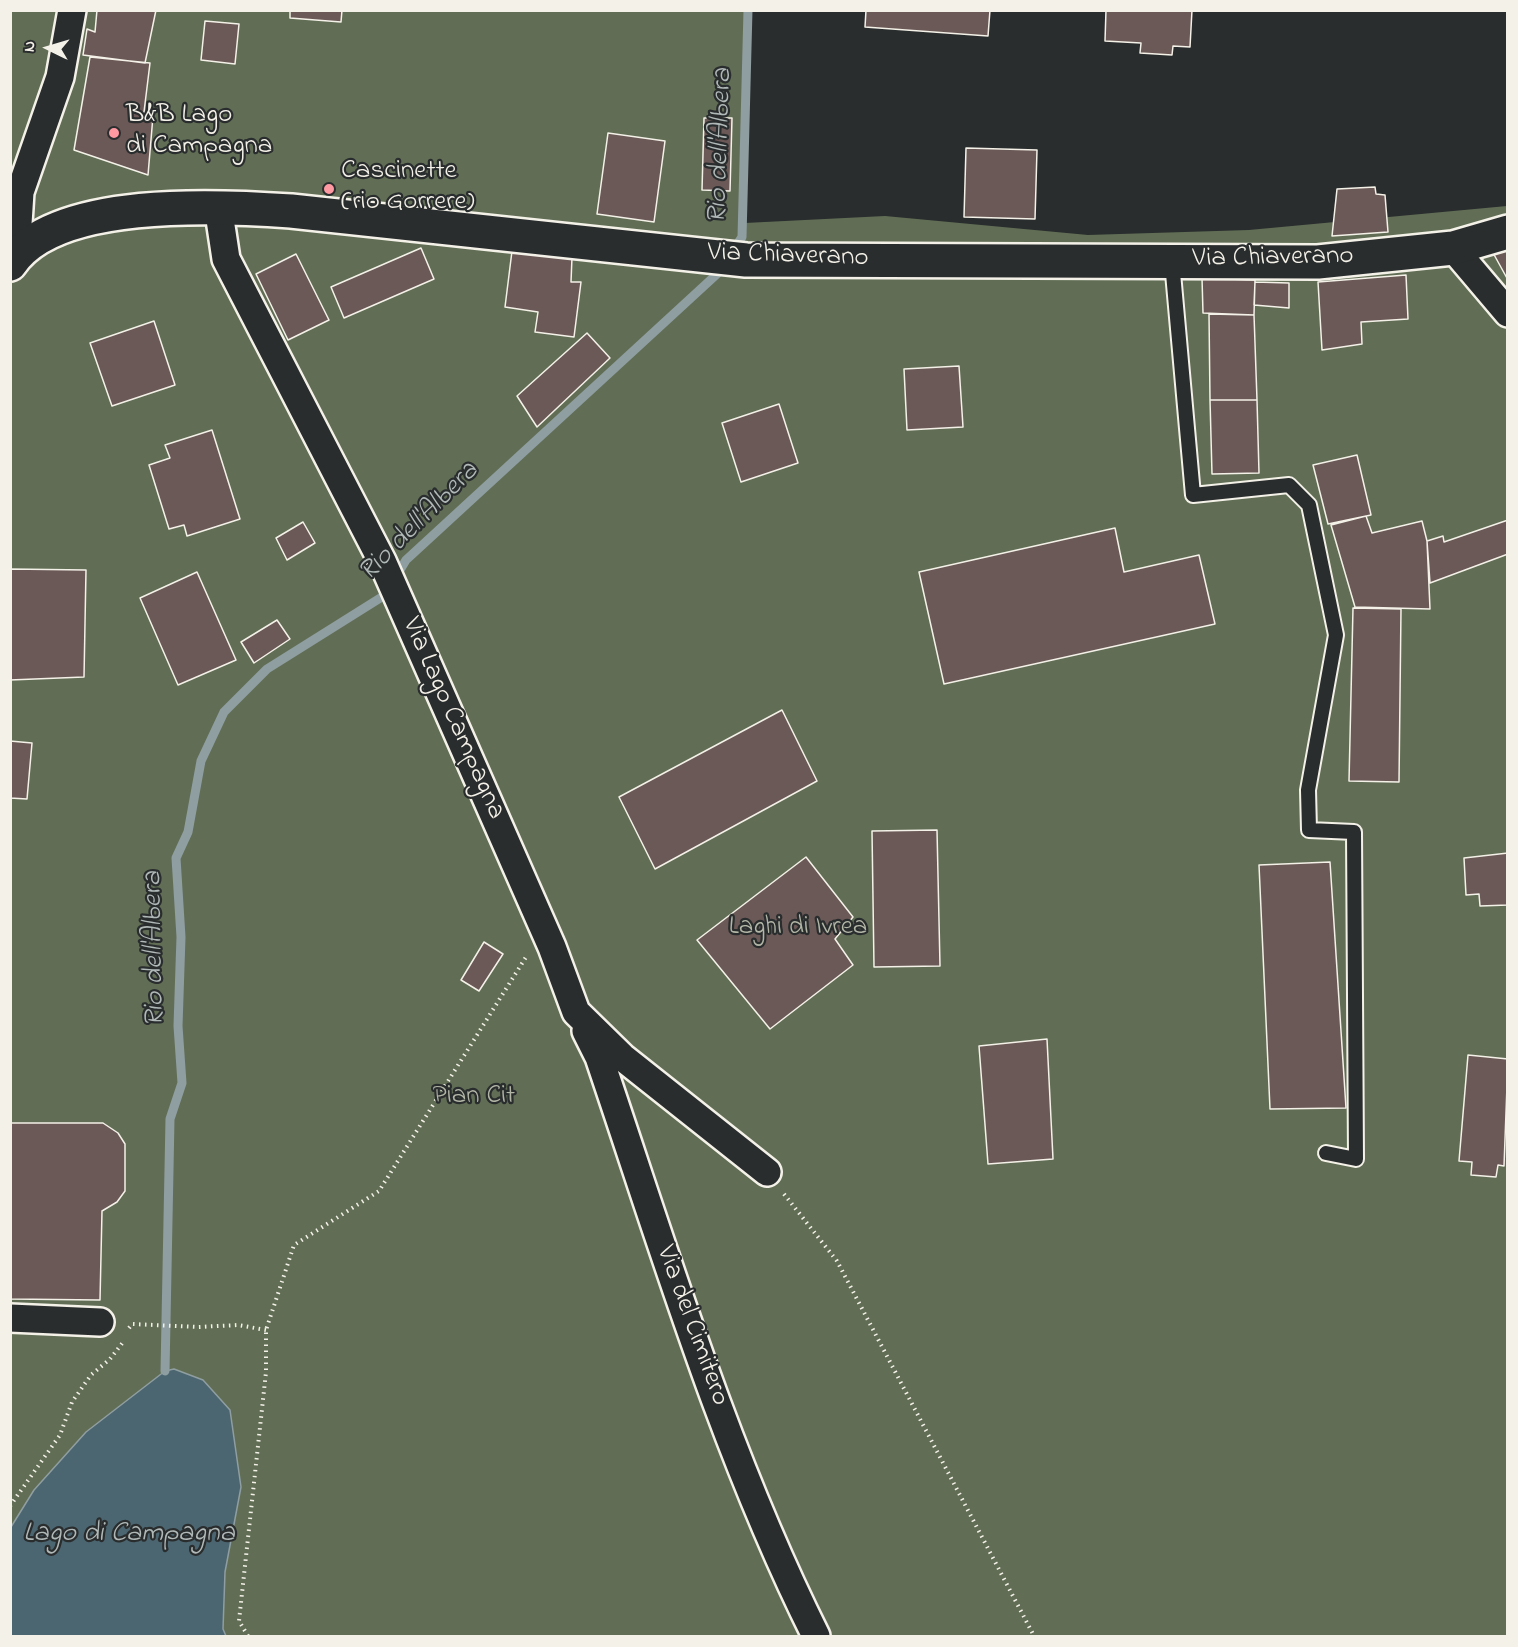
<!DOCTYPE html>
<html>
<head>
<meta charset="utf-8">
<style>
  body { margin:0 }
  #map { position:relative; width:1518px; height:1647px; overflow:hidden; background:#2a2d2e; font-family:"Indie Flower",sans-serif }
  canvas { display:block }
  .frame { position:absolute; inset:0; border:12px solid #f4f1e8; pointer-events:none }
  .north { position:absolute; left:18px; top:18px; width:60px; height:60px; -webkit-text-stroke:4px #2a2d2e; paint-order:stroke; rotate:275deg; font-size:16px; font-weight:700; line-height:24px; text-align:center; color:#f4f1e8 }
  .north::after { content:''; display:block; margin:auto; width:21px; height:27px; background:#f4f1e8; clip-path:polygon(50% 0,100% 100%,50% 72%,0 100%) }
</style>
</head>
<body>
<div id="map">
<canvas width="1518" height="1647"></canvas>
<div class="frame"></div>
<div class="north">N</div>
</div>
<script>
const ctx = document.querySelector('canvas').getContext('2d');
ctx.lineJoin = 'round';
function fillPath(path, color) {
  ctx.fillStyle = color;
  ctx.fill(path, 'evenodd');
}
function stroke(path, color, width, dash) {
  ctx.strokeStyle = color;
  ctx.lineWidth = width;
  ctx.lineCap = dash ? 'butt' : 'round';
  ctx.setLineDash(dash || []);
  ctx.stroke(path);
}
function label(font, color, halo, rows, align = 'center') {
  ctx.font = font + ' "Indie Flower",sans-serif';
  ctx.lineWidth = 4.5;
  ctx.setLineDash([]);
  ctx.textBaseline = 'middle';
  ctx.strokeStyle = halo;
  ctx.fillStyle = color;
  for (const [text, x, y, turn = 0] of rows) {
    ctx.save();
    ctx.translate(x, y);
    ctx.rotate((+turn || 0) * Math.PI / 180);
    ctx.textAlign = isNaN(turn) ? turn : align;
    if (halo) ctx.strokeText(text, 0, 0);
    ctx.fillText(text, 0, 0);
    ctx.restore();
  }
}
fillPath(new Path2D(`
  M 11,11 L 748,11 L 745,223 L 885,216 L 1088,235 L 1249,230 L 1507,206 L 1507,1636 L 11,1636 Z`), '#616e55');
const water = new Path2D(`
  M 174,1369 L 203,1380 L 230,1410 L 241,1487 L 225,1572 L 223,1629 L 226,1636 L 11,1636 L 11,1527 L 34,1490 L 86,1432 L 165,1371 Z`);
fillPath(water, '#4c6671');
stroke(water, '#8f9ea1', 1.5);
stroke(new Path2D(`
  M 733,251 L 742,237 L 748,10
  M 165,1371 L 170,1119 L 182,1083 L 178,1026 L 181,937 L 176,858 L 188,832 L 201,761 L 224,712 L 267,669 L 385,595 L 406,560 L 717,274 L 723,265`), '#8f9ea1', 9);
const building = new Path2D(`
  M 97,10 L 156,10 L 145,63 L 83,55 L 87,29 L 95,32 Z
  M 290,10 L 342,10 L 341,22 L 290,18 Z
  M 866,10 L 990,10 L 988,36 L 865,27 Z
  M 1106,10 L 1192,10 L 1190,47 L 1173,46 L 1172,55 L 1140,53 L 1141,43 L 1105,41 Z
  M 205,21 L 239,24 L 235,64 L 201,60 Z
  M 90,57 L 150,63 L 144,112 L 153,116 L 148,175 L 74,150 Z
  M 704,118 L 732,118 L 730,191 L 702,190 Z
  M 608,133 L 665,141 L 654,222 L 597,214 Z
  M 966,148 L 1037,150 L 1035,219 L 964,217 Z
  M 1375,187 L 1376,194 L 1385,195 L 1388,232 L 1332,236 L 1337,189 Z
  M 1508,247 L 1508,280 L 1492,251 Z
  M 421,248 L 434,279 L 344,318 L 331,287 Z
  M 512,251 L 572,257 L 571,282 L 581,282 L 574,337 L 535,332 L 538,312 L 505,307 Z
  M 296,254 L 329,320 L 288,340 L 256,274 Z
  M 1406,275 L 1408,319 L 1361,322 L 1362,344 L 1322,350 L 1318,282 Z
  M 1202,278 L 1255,280 L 1254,315 L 1203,313 Z
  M 1255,282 L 1289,283 L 1289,308 L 1254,305 Z
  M 1209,314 L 1254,315 L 1257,400 L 1210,400 Z
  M 154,321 L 175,385 L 112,406 L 90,343 Z
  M 587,333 L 610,358 L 537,427 L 517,396 Z
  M 959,366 L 963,427 L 907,430 L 904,369 Z
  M 1210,400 L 1257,400 L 1259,473 L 1212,474 Z
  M 779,404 L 798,463 L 741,482 L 722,423 Z
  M 212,430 L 240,519 L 187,536 L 184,525 L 169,529 L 149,465 L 170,458 L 165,445 Z
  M 1357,455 L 1371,515 L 1328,524 L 1313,465 Z
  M 1366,516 L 1372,533 L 1422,521 L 1427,541 L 1430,609 L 1355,607 L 1331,525 Z
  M 1508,520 L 1508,554 L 1430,583 L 1427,541 L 1443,536 L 1444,542 Z
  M 303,522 L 315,543 L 287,560 L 276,538 Z
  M 1115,528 L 1124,572 L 1199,555 L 1215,624 L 944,684 L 919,572 Z
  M 10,569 L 86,570 L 84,677 L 10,680 Z
  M 197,572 L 236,660 L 178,685 L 140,598 Z
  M 1353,608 L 1401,609 L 1399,782 L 1349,781 Z
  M 277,620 L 290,639 L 254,663 L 241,642 Z
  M 782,710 L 817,781 L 655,869 L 619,797 Z
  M 10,741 L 32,743 L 27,799 L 10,798 Z
  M 937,830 L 940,966 L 874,967 L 872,831 Z
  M 1508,853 L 1508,905 L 1480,906 L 1479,894 L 1466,895 L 1464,858 Z
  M 806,857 L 853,917 L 835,939 L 853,965 L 770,1029 L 697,940 Z
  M 1330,862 L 1346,1108 L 1270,1109 L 1259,865 Z
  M 484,942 L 503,954 L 479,991 L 461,980 Z
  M 1047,1039 L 1053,1159 L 988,1164 L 979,1046 Z
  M 1468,1055 L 1508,1059 L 1504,1166 L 1498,1165 L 1496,1177 L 1471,1175 L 1472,1162 L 1459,1161 Z
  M 10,1123 L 103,1123 L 118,1133 L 125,1144 L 125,1191 L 117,1202 L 102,1211 L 100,1300 L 10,1299 Z`);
fillPath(building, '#6b5957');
stroke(building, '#f4f1e8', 1.5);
const lane = new Path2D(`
  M 1172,262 L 1193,495 L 1289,485 L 1309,505 L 1336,635 L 1308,790 L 1309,830 L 1354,832 L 1356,1159 L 1326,1153`);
const street = new Path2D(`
  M 218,206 L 226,259 L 382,561 L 552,947 L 576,1012 L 622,1057 L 767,1172
  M 1453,248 L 1508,313
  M 16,255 L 20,192 L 60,77 L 72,10
  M 586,1031 L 599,1057 C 665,1252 724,1452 816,1636
  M 10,1318 L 100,1322`);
const secondary = new Path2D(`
  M 10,264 C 55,197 219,206 291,211 L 746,260 L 1318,262 L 1453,248 L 1508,232`);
stroke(lane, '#f4f1e8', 18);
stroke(street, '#f4f1e8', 32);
stroke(secondary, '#f4f1e8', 38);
stroke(new Path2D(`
  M 784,1194 L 837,1261 L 1034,1636
  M 129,1328 L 132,1324 L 198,1327 L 238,1325 L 266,1330
  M 10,1506 L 60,1435 L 72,1402 L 91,1375 L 110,1359 L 124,1341
  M 248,1636 L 239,1621 L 266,1372 L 266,1330 L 294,1245 L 379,1191 L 526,957`), '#f4f1e8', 4, [1.5, 4.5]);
stroke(lane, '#2a2d2e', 14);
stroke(street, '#2a2d2e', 27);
stroke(secondary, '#2a2d2e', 33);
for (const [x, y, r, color] of [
  [114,133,6,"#ff9aa2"],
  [329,189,6,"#ff9aa2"]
]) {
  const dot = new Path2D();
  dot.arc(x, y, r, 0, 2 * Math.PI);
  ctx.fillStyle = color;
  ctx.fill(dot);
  stroke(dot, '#2a2d2e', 2);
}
label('27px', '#f4f1e8', '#2a2d2e', [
  ["B&B Lago",126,117],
  ["di Campagna",126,148],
  ["Cascinette",341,173],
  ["(rio Gorrere)",341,204]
], 'left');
label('27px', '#f4f1e8', '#2a2d2e', [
  ["Via Chiaverano",788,257,2],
  ["Via Chiaverano",1273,259,-1],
  ["Via Lago Campagna",452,719,66],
  ["Via del Cimitero",691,1326,70]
]);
label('27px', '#b2b6a6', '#2a2d2e', [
  ["Laghi di Ivrea",798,929],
  ["Pian Cit",474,1098]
]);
label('italic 28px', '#b1b9b8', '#2a2d2e', [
  ["Rio dell'Albera",722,146,-88],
  ["Rio dell'Albera",420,523,-45],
  ["Rio dell'Albera",156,949,-91],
  ["Lago di Campagna",129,1535]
]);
</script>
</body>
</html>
